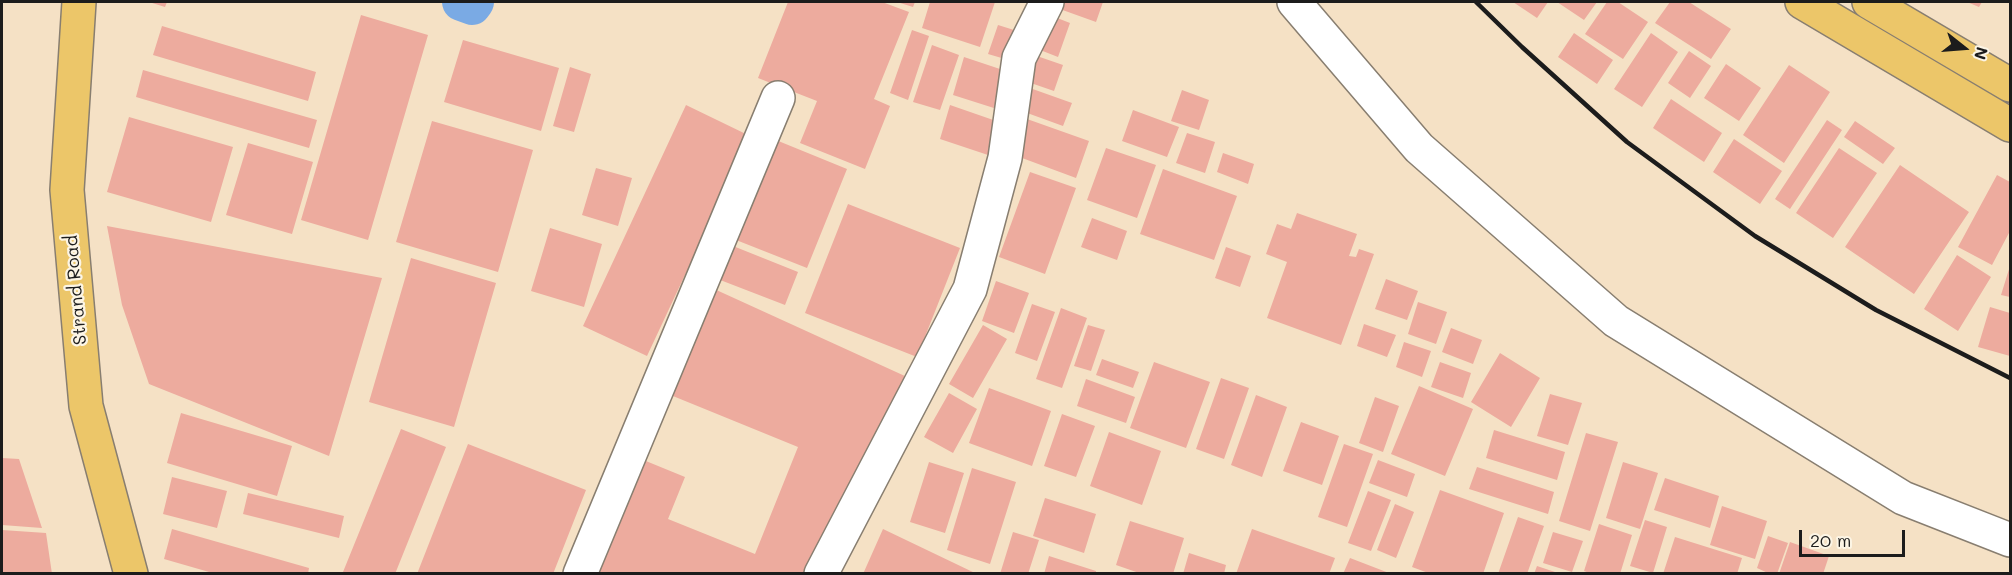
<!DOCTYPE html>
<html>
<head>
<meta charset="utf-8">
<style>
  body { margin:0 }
  #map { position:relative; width:2012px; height:575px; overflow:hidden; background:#f5e1c5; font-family:Mali,sans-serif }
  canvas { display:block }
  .frame { position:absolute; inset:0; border:3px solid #1c1c1c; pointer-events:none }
  .north { position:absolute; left:1934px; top:18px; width:60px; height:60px; -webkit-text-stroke:4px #fcf5e5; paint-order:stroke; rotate:107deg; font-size:16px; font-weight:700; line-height:24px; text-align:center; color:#1c1c1c }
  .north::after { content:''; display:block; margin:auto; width:21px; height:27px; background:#1c1c1c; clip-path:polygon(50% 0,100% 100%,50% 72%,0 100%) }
  .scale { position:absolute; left:1799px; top:530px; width:106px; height:27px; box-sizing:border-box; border:3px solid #1c1c1c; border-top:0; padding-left:8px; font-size:18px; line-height:21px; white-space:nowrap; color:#1c1c1c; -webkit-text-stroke:4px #fcf5e5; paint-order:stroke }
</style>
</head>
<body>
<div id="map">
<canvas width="2012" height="575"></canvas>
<div class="frame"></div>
<div class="north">N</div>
<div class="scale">20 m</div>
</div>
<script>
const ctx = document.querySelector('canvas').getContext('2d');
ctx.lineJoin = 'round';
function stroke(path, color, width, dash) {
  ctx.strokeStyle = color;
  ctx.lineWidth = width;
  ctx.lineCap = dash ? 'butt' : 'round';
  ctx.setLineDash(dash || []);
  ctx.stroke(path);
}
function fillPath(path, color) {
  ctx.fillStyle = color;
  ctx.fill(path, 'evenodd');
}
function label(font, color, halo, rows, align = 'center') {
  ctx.font = font + ' Mali,sans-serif';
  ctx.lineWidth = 4.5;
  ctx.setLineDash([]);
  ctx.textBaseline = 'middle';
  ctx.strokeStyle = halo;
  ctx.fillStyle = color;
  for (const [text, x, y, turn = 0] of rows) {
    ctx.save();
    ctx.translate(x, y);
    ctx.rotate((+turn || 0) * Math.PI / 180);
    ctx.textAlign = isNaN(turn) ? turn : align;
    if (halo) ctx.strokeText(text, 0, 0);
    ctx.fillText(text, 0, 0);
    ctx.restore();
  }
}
stroke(new Path2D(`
  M 461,2 L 472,6 L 475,2`), '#7aaae4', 38);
fillPath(new Path2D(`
  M 149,2 L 167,2 L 165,7 Z
  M 788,2 L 882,2 L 909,12 L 874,99 L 890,106 L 865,169 L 800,143 L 817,101 L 758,78 Z
  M 897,2 L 915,2 L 913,7 Z
  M 930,2 L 995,2 L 980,47 L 922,28 Z
  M 1059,2 L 1103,2 L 1096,22 L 1057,8 Z
  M 1513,2 L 1548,2 L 1537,18 Z
  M 1557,2 L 1597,2 L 1584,20 Z
  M 1607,2 L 1618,2 L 1648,22 L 1623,59 L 1585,34 Z
  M 1670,2 L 1689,2 L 1731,29 L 1711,59 L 1655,23 Z
  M 1967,2 L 1982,2 L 1979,7 Z
  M 1047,14 L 1070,23 L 1058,57 L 1035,48 Z
  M 361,15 L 428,35 L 368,240 L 301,220 Z
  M 998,25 L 1014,30 L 1005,59 L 988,54 Z
  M 162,26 L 316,72 L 308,101 L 153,55 Z
  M 912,30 L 929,36 L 908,100 L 890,93 Z
  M 1574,33 L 1613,60 L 1597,84 L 1558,57 Z
  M 1651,33 L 1678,52 L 1642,107 L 1614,89 Z
  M 463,40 L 559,68 L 541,131 L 444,102 Z
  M 932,45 L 959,55 L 940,110 L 913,102 Z
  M 1689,51 L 1711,66 L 1690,98 L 1668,83 Z
  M 1034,55 L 1063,65 L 1054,91 L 1025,81 Z
  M 964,57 L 1009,72 L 997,109 L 953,95 Z
  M 1726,64 L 1761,88 L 1739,121 L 1704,98 Z
  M 1789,65 L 1830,92 L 1784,163 L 1743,135 Z
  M 570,67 L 591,74 L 574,132 L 553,126 Z
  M 143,70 L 317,120 L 309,148 L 136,97 Z
  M 1027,87 L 1072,103 L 1063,126 L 1019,110 Z
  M 1182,90 L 1209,100 L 1199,130 L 1171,121 Z
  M 1671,99 L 1722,133 L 1704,162 L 1653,128 Z
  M 686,105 L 750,136 L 647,356 L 583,326 Z
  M 950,105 L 999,122 L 988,155 L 940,139 Z
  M 1133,110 L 1179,127 L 1167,157 L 1122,141 Z
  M 129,117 L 233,147 L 211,222 L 107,192 Z
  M 1027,119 L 1089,141 L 1076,178 L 1014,155 Z
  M 1827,120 L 1842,130 L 1790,209 L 1775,199 Z
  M 432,121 L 533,150 L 498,272 L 396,242 Z
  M 1855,121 L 1895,148 L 1883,164 L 1844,137 Z
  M 1187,133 L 1215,142 L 1205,173 L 1176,163 Z
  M 771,138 L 847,169 L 807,268 L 731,238 Z
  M 1734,139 L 1782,171 L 1760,204 L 1713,172 Z
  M 248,143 L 313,162 L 292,234 L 226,215 Z
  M 1106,148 L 1156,165 L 1137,218 L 1087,200 Z
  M 1839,148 L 1877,173 L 1833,238 L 1796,213 Z
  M 1223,153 L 1254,164 L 1248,184 L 1217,172 Z
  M 1900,165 L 1969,212 L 1914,294 L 1845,247 Z
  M 596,168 L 632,178 L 618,226 L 582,215 Z
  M 1163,169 L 1237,196 L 1214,260 L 1140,234 Z
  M 1030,172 L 1076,188 L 1045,274 L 999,257 Z
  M 1997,175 L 2010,182 L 2010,231 L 1992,265 L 1958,247 Z
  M 848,204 L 960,248 L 917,357 L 805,313 Z
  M 1297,213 L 1357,234 L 1349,256 L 1356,257 L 1359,249 L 1374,254 L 1341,345 L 1267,318 L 1287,262 L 1266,254 L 1277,224 L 1291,229 Z
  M 1092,218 L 1127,231 L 1117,260 L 1081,247 Z
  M 107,226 L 382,278 L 329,456 L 149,384 L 122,305 Z
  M 550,228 L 602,244 L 584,307 L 531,291 Z
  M 728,244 L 798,272 L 785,305 L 715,278 Z
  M 1226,247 L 1251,256 L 1240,287 L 1215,278 Z
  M 1957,255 L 1991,277 L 1958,331 L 1924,309 Z
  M 411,258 L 496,283 L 454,427 L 369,402 Z
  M 2010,266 L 2010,297 L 2001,295 Z
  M 1386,279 L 1418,291 L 1407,320 L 1375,309 Z
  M 996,281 L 1029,293 L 1014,333 L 982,321 Z
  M 712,288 L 918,382 L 815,574 L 595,574 L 641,459 L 685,477 L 668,519 L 755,554 L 798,447 L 668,394 Z
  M 1418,302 L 1447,312 L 1436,344 L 1408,334 Z
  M 1032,304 L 1055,312 L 1037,361 L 1015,353 Z
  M 1990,307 L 2010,313 L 2010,356 L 1978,347 Z
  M 1061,308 L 1087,318 L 1062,388 L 1036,379 Z
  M 1364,324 L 1396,335 L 1387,357 L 1357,346 Z
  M 983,325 L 1007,339 L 973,398 L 949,384 Z
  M 1088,325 L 1105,330 L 1091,371 L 1074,366 Z
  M 1451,328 L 1482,340 L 1473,364 L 1442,352 Z
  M 1404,342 L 1431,351 L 1422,377 L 1396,367 Z
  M 1500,353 L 1540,378 L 1511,427 L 1471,402 Z
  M 1102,359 L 1139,372 L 1133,388 L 1096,375 Z
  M 1154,362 L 1210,382 L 1186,448 L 1130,428 Z
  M 1440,362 L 1471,373 L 1463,398 L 1431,387 Z
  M 1221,378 L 1249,388 L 1224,459 L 1196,449 Z
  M 1086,379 L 1135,397 L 1126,423 L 1077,406 Z
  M 1419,386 L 1473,409 L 1445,476 L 1391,454 Z
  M 989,388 L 1051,411 L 1032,466 L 969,443 Z
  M 949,393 L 977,409 L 953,453 L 924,437 Z
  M 1550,394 L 1582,403 L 1568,445 L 1537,436 Z
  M 1256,395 L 1287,407 L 1262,477 L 1231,465 Z
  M 1375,397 L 1399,406 L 1383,452 L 1359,443 Z
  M 181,413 L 292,446 L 277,496 L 167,463 Z
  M 1062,414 L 1095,426 L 1076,477 L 1044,466 Z
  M 1301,422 L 1339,436 L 1322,485 L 1283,471 Z
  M 401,429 L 446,447 L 395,574 L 346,574 L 343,572 Z
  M 1494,430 L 1565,452 L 1557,480 L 1486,458 Z
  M 1109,432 L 1161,451 L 1142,505 L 1090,486 Z
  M 1586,433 L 1618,442 L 1590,531 L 1559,521 Z
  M 468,444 L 586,490 L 553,574 L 417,574 Z
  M 1344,444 L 1373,454 L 1347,527 L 1318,517 Z
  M 2,458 L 19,459 L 42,528 L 2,525 Z
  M 1378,460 L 1415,474 L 1407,497 L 1369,483 Z
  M 929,462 L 964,473 L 945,533 L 910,522 Z
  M 1623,462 L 1658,473 L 1640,529 L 1606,518 Z
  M 1477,467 L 1554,492 L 1548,514 L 1469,489 Z
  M 972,468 L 1016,482 L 990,564 L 947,550 Z
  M 172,477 L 227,491 L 217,528 L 163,514 Z
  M 1665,478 L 1719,496 L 1710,528 L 1654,510 Z
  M 1440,490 L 1504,513 L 1483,574 L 1431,574 L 1412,567 Z
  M 1368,491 L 1391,500 L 1371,551 L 1348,543 Z
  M 248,493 L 344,516 L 339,538 L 243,514 Z
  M 1045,498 L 1096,514 L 1084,553 L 1033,536 Z
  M 1395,504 L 1414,512 L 1396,558 L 1377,550 Z
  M 1722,506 L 1767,521 L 1755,559 L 1710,545 Z
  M 1518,517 L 1544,526 L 1527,574 L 1498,574 Z
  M 1645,520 L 1667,527 L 1653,573 L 1630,566 Z
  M 1130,521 L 1184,538 L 1173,574 L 1142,574 L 1116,565 Z
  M 1599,524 L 1632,535 L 1620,574 L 1592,574 L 1584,571 Z
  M 172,529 L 309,568 L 308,574 L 216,574 L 164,559 Z
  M 883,529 L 977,574 L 863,574 Z
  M 1252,529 L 1335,558 L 1329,574 L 1236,574 Z
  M 2,530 L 46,533 L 52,574 L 2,574 Z
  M 1013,532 L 1039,540 L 1028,574 L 1000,574 Z
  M 1553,532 L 1583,541 L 1572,572 L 1543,563 Z
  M 1768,536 L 1788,543 L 1777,574 L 1770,574 L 1757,568 Z
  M 1675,537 L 1742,558 L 1737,574 L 1663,574 Z
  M 1790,542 L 1829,556 L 1823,574 L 1779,574 Z
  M 1189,553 L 1226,565 L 1224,574 L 1183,574 Z
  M 1049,556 L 1096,571 L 1096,574 L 1044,574 Z
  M 1350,558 L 1389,573 L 1389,574 L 1343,574 Z
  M 1537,566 L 1558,573 L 1558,574 L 1534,574 Z`), '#edab9e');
const minor = new Path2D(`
  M 1294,2 L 1419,148 L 1616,321 L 1903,498 L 2010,540
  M 580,574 L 778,98
  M 821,574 L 970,289 L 1005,158 L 1019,58 L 1047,2`);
const major = new Path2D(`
  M 79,2 L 67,190 L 86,406 L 131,574
  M 1802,2 L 2010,125
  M 1869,2 L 2010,85`);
stroke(minor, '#887e70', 36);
stroke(major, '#887e70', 36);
stroke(minor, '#fff', 33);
stroke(major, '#ecc669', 33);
stroke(new Path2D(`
  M 1476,2 L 1522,47 L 1627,142 L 1755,236 L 1876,310 L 2010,378`), '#1c1c1c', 4.5);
label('18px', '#1c1c1c', '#fcf5e5', [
  ["Strand Road",76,290,-95]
]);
</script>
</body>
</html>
